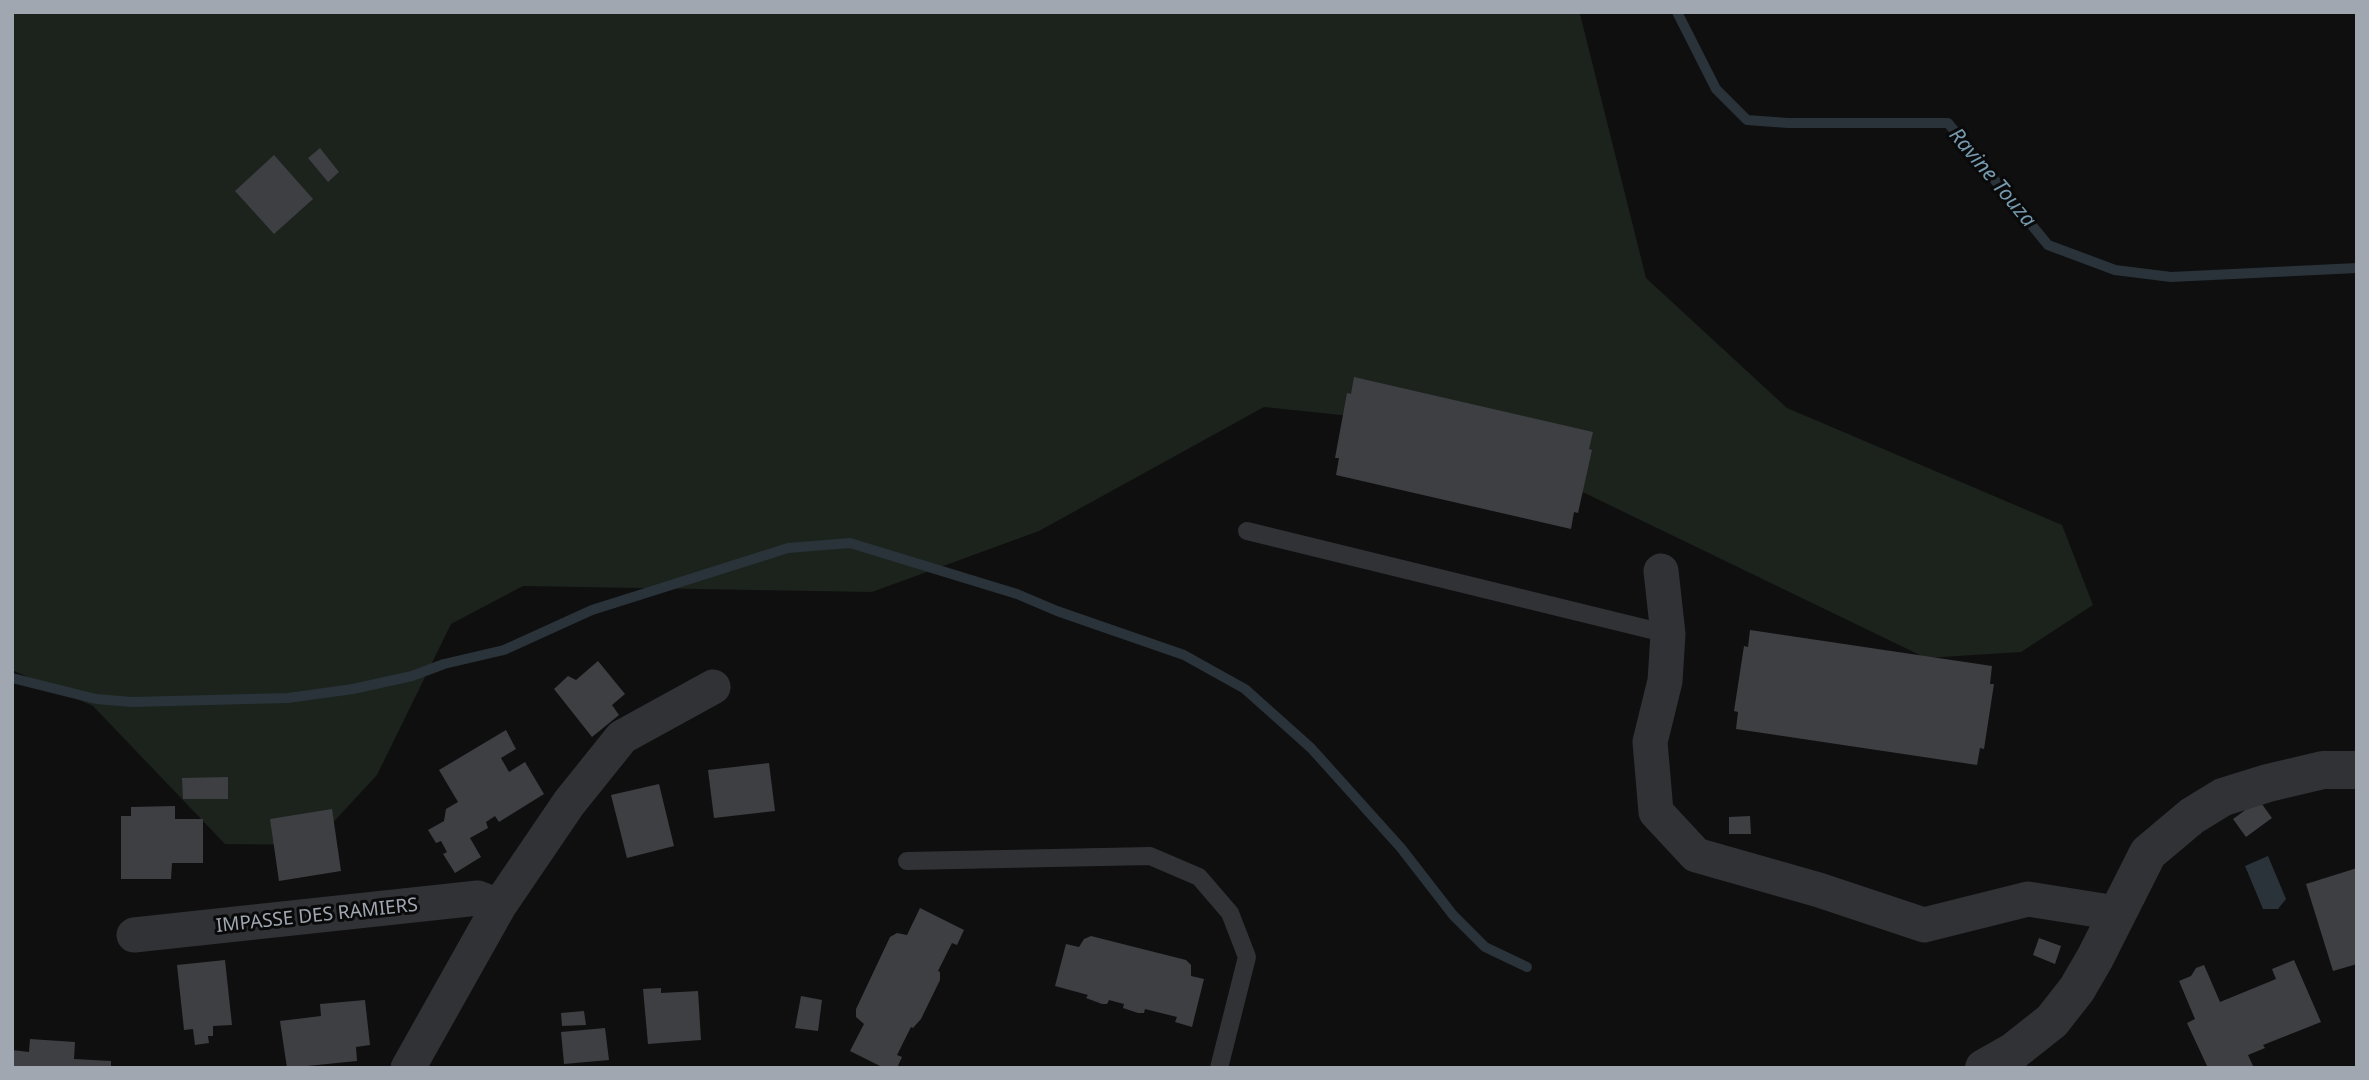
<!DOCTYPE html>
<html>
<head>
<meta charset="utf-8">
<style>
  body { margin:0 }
  #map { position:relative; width:2369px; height:1080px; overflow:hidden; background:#0f0f10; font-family:"Noto Sans",sans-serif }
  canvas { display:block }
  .frame { position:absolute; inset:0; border:14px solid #a0a7b1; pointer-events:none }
</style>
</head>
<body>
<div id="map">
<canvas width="2369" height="1080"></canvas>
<div class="frame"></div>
</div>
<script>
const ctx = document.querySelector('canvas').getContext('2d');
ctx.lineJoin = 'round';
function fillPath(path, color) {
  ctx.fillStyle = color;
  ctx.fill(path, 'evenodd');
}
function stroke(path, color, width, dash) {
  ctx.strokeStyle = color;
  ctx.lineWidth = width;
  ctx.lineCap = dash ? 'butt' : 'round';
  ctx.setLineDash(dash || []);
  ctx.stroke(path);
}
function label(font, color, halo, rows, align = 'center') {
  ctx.font = font + ' "Noto Sans",sans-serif';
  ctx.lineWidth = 6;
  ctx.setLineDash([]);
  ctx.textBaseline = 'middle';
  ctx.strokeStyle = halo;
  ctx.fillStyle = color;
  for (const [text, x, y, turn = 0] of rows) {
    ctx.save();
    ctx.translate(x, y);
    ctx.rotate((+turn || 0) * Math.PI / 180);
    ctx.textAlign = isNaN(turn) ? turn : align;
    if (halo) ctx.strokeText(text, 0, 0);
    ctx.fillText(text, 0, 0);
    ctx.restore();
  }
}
fillPath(new Path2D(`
  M 12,12 L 1582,12 L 1580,14 L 1646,278 L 1787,408 L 2062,525 L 2093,605 L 2021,652 L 1926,658 L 1446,426 L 1264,407 L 1039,531 L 872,592 L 523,586 L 451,624 L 377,775 L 312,845 L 225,844 L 93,706 L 12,670 Z`), '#1b231c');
fillPath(new Path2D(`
  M 2268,856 L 2286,899 L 2278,909 L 2263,909 L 2245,866 Z`), '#293339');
stroke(new Path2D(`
  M 1677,12 L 1716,89 L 1747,120 L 1788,123 L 1948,123 L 2048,245 L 2115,270 L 2171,277 L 2357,268
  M 12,678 L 96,699 L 132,702 L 288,698 L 353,689 L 412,676 L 444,664 L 504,650 L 592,610 L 788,548 L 850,543 L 1017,594 L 1057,611 L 1184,655 L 1245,689 L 1311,748 L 1401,848 L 1453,915 L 1485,947 L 1527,967`), '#293339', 10);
fillPath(new Path2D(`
  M 320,148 L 339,172 L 328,182 L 308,158 Z
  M 274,155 L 313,199 L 274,234 L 235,191 Z
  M 1354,377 L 1593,432 L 1589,449 L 1592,450 L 1578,513 L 1574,512 L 1571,529 L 1336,475 L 1339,458 L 1335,458 L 1347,393 L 1351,394 Z
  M 1750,630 L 1992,666 L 1990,684 L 1994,684 L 1984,749 L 1980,748 L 1977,765 L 1736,729 L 1738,712 L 1734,711 L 1744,646 L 1748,647 Z
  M 598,661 L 625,694 L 612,705 L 619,715 L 592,737 L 554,689 L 568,676 L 576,680 Z
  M 506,730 L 516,749 L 501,758 L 509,772 L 525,762 L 544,794 L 499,822 L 495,816 L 486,822 L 488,828 L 470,838 L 481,857 L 455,873 L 443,854 L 447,852 L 441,841 L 436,843 L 428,830 L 444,821 L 446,809 L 458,802 L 439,770 Z
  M 769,763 L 775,811 L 714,818 L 708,770 Z
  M 228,777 L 228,799 L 183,799 L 182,778 Z
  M 659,784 L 674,846 L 627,858 L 611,795 Z
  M 2259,800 L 2272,818 L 2246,837 L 2233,819 Z
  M 175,806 L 175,819 L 203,819 L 203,863 L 172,863 L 171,879 L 121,879 L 121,816 L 131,816 L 131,807 Z
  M 332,809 L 341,871 L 279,881 L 270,819 Z
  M 1750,816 L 1751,834 L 1729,834 L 1729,817 Z
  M 2357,868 L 2357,964 L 2333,971 L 2306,884 Z
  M 920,908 L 964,930 L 957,945 L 952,943 L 938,971 L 940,972 L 940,980 L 921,1019 L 913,1028 L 911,1027 L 897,1055 L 902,1057 L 897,1068 L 884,1068 L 850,1051 L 864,1024 L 856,1017 L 856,1009 L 890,937 L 897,933 L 907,935 Z
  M 1091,936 L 1186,960 L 1191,965 L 1191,976 L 1204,979 L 1192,1027 L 1175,1022 L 1177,1017 L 1145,1009 L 1144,1013 L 1138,1013 L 1123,1008 L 1124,1004 L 1109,1000 L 1107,1004 L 1102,1004 L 1086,998 L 1088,995 L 1055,986 L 1066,944 L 1079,947 L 1084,939 Z
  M 2039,938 L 2061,946 L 2055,964 L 2033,955 Z
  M 225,960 L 232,1025 L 213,1026 L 213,1036 L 208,1036 L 209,1043 L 195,1045 L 193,1029 L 184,1030 L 177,965 Z
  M 2294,960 L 2321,1022 L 2263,1045 L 2265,1048 L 2248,1055 L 2254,1068 L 2208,1068 L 2187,1023 L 2195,1019 L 2179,981 L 2191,976 L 2196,968 L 2204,965 L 2220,1002 L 2276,979 L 2272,969 Z
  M 661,988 L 661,993 L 698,991 L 701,1040 L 648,1044 L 643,989 Z
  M 801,996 L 822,1000 L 818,1031 L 795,1028 Z
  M 365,1000 L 370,1045 L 356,1047 L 357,1061 L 287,1068 L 280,1021 L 321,1016 L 320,1004 Z
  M 584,1011 L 586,1025 L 562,1026 L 561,1013 Z
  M 605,1028 L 609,1060 L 564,1064 L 561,1032 Z
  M 30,1039 L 75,1042 L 74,1059 L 111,1061 L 111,1068 L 12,1068 L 12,1050 L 29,1052 Z`), '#3e3f43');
stroke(new Path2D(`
  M 1247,531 L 1668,634
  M 907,861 L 1150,856 L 1199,877 L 1230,913 L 1247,957 L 1219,1068`), '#303235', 18);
stroke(new Path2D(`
  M 1661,571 L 1668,634 L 1665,681 L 1650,742 L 1656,812 L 1696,855 L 1819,890 L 1924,925 L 2028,899 L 2116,913
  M 499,906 L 569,803 L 622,737 L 713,687
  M 134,935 L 478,898 L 499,906 L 408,1068`), '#303235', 35);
stroke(new Path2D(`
  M 1984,1068 L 2014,1051 L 2052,1021 L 2077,989 L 2095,958 L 2148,853 L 2192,816 L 2223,797 L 2268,783 L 2323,770 L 2357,770`), '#303235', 38);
label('19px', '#a0a7b1', '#0a0a0b', [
  ["IMPASSE DES RAMIERS",317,916,-6]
]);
label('italic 21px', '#769aae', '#0a0a0b', [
  ["Ravine Touza",1992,178,50]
]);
</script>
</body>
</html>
